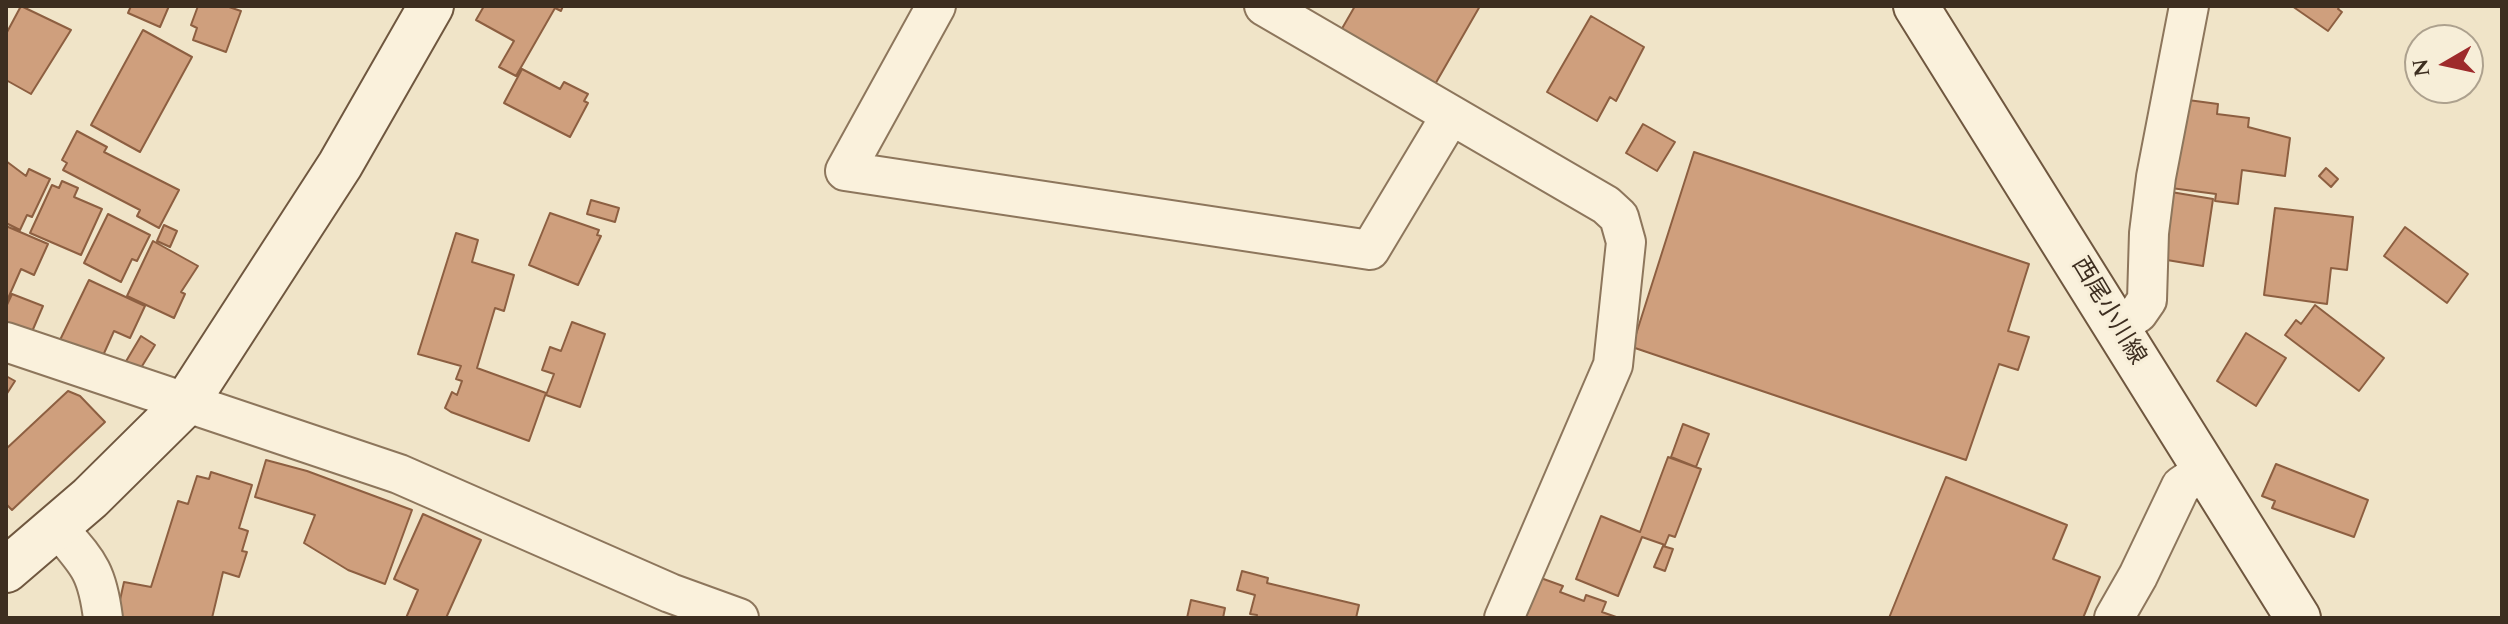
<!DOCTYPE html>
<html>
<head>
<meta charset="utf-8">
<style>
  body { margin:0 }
  #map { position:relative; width:2508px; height:624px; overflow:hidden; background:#f0e4c8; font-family:Spectral,serif }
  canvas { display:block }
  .frame { position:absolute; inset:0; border:8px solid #3d2e20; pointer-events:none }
  .north { position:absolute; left:2404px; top:24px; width:80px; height:80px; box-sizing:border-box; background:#f7eed8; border:2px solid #ada18e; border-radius:50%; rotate:261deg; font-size:22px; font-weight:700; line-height:32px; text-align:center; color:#3d2e20 }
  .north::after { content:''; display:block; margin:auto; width:28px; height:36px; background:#9e2a2b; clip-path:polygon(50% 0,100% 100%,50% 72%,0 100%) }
</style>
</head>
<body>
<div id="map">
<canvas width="2508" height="624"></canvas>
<div class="frame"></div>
<div class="north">N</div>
</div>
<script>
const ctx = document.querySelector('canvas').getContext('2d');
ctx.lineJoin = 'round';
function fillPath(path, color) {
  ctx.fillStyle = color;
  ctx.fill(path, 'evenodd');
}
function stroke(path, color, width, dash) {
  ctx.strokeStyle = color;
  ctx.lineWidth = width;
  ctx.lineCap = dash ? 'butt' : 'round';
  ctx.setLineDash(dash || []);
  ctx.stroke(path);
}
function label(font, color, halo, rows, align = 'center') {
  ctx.font = font + ' Spectral,"Noto Sans JP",serif';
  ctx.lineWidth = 6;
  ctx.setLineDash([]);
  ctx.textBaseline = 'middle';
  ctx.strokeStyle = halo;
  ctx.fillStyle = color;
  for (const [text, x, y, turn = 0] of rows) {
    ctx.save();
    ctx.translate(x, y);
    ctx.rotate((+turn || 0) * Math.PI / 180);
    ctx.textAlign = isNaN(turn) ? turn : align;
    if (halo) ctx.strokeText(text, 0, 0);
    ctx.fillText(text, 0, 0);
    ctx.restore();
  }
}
const building = new Path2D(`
  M 21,6 L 71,30 L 31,94 L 6,80 L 6,34 Z
  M 131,6 L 169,6 L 160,27 L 128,13 Z
  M 198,6 L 226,6 L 241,11 L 226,52 L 193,40 L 197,28 L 191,25 Z
  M 484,6 L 563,6 L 561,11 L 555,8 L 516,76 L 499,67 L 514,41 L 476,20 Z
  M 1355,6 L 1480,6 L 1434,86 L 1340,32 Z
  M 2292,6 L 2340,6 L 2338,9 L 2342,12 L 2328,31 Z
  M 1591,16 L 1644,47 L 1616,101 L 1610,97 L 1597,121 L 1547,92 Z
  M 143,30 L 192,57 L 140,152 L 91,125 Z
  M 522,69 L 560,89 L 564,82 L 588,94 L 584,101 L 588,103 L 570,137 L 504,103 Z
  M 2188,100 L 2218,104 L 2217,114 L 2249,118 L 2248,127 L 2290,138 L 2285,176 L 2242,170 L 2238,204 L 2215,201 L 2216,194 L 2171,188 Z
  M 1643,124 L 1675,142 L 1657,171 L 1626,153 Z
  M 77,131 L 107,147 L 104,152 L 179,190 L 159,228 L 137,216 L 140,210 L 63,170 L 67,163 L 62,160 Z
  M 1694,152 L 2029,264 L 2008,331 L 2029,337 L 2018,370 L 1999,364 L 1966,460 L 1632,347 Z
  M 6,161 L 26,176 L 29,169 L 50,179 L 32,217 L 27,215 L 20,230 L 6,223 Z
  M 2326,168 L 2338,179 L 2331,187 L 2319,176 Z
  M 62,181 L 78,188 L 74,197 L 102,209 L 81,255 L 30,233 L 52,185 L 59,188 Z
  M 2171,192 L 2213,199 L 2203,266 L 2161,259 Z
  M 591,200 L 619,208 L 615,222 L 587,214 Z
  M 2275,208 L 2353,217 L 2347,270 L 2331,268 L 2327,304 L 2264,295 Z
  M 550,213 L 599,230 L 597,235 L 601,236 L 578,285 L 529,265 Z
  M 108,214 L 150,235 L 137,261 L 132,259 L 121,282 L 84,263 Z
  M 164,225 L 177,231 L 170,247 L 157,241 Z
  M 6,226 L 48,244 L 34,275 L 21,269 L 6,303 Z
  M 2405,227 L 2468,274 L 2447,303 L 2384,256 Z
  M 456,233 L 478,240 L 472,262 L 514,275 L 504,311 L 495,308 L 477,368 L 546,393 L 529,441 L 451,412 L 445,408 L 452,392 L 457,395 L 462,381 L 456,379 L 461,366 L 418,354 Z
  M 153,241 L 198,266 L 181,292 L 185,294 L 174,318 L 127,296 Z
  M 89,280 L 145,306 L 130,338 L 114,331 L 101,360 L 60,340 Z
  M 12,294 L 43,306 L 31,334 L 6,323 L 6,307 Z
  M 2315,305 L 2384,358 L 2359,391 L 2285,335 L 2296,320 L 2301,324 Z
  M 572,322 L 605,334 L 580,407 L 546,395 L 554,374 L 542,370 L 550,347 L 561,351 Z
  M 2246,333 L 2286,358 L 2256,406 L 2217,381 Z
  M 141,336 L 155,345 L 139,371 L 125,363 Z
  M 6,376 L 15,381 L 6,395 Z
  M 68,391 L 80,396 L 105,422 L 12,510 L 6,504 L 6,449 Z
  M 1683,424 L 1709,434 L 1696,467 L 1671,457 Z
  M 1668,457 L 1701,469 L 1675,537 L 1669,535 L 1665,545 L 1642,537 L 1618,596 L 1576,579 L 1601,516 L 1640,532 Z
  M 266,460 L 307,471 L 412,510 L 385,584 L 348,570 L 304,543 L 315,515 L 255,497 Z
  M 2276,464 L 2368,500 L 2354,537 L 2272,508 L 2275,501 L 2262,496 Z
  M 211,472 L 252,485 L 239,528 L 248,531 L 242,551 L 247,552 L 239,577 L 223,572 L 212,618 L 116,618 L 124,582 L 151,587 L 178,501 L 188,504 L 197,476 L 209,479 Z
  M 1946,477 L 2067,525 L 2053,559 L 2100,577 L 2083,618 L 1889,618 Z
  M 423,514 L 481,540 L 446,618 L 406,618 L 418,590 L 394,579 Z
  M 1663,546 L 1673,549 L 1665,571 L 1654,567 Z
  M 1242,571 L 1268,578 L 1267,583 L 1359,605 L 1356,618 L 1256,618 L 1257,615 L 1250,614 L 1255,595 L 1237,590 Z
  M 1538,577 L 1563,586 L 1560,592 L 1584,601 L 1586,595 L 1606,602 L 1602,612 L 1619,618 L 1523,618 Z
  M 1191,600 L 1225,608 L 1223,618 L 1187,618 Z`);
fillPath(building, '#cf9f7d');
stroke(building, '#8d5f41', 2);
const street = new Path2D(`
  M 936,6 L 845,171 L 1370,250 L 1451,115
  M 1264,6 L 1606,205 L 1619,217 L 1626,242 L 1613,365 L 1504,618
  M 2117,327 L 2138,313 L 2147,300 L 2149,233 L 2156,177 L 2189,6
  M 6,342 L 399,474 L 670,593 L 739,618
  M 57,527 C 88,563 97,570 103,618
  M 2114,618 L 2138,576 L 2181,486 L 2203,471`);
const secondary = new Path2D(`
  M 1916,6 L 2298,618
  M 6,570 L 90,498 L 186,403 L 340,165 L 431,6`);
stroke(street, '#8d765c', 42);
stroke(secondary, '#6f573f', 48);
stroke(street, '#faf1dc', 38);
stroke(secondary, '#faf1dc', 44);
label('24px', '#3d2e20', '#f7eed8', [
  ["西尾小川線",2107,312,59]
]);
</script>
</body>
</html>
